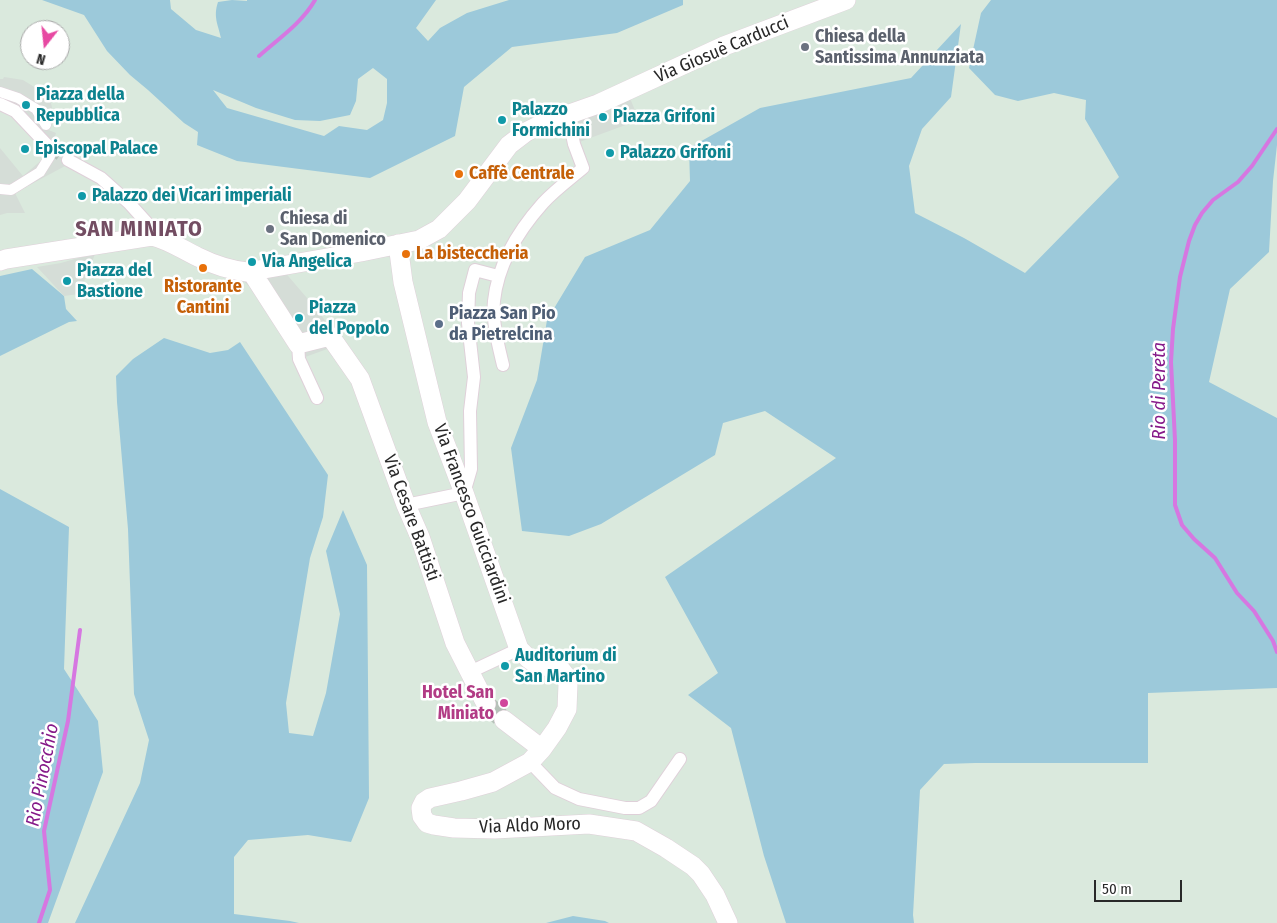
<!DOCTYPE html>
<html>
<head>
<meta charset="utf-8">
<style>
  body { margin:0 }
  #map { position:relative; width:1277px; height:923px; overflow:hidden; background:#dae9dd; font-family:"Fira Sans Condensed",sans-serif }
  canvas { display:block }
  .north { position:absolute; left:20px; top:20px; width:50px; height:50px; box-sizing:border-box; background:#fff; border:1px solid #a9a9a9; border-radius:50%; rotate:196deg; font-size:14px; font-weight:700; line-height:20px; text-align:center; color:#282828 }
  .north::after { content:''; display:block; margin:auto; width:18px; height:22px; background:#e749a2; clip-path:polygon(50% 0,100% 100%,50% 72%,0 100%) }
  .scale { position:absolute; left:1094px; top:880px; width:88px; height:22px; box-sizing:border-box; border:2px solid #282828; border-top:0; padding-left:6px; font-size:15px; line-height:18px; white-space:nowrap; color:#282828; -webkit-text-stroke:4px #fff; paint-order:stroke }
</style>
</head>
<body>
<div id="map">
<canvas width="1277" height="923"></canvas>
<div class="north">N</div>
<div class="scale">50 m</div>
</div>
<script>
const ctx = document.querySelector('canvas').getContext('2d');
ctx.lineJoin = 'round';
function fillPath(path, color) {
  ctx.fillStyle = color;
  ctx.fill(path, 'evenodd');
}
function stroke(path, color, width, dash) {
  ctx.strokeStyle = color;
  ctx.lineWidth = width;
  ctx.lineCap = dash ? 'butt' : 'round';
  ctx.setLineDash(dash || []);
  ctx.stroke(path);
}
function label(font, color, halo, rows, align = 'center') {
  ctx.font = font + ' "Fira Sans Condensed",sans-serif';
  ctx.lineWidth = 5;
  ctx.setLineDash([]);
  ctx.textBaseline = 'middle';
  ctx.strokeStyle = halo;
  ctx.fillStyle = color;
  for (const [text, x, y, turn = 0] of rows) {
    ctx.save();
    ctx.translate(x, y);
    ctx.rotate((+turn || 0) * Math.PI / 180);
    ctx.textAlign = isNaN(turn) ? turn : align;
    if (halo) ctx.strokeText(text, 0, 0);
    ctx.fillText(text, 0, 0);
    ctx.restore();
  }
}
fillPath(new Path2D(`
  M 42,0 L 170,0 L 171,9 L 196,30 L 221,38 C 218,24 213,17 218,2 L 232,0 L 247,1 L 247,0 L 436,0 L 416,28 L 428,41 L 440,28 L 467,13 L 509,0 L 683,0 L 683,5 L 617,33 L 512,47 L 464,87 L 455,136 L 370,178 L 237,161 L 197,145 L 198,132 L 184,123 L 148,90 L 130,75 L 107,51 L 84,15 ZM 373,68 L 387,79 L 387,103 L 383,120 L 367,130 L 339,126 L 324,136 L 227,108 L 213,90 L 256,108 L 295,120 L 320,121 L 350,115 L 356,101 L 358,79 Z
  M 991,0 L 1277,0 L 1277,145 L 1273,181 L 1269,252 L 1230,289 L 1209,382 L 1277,418 L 1277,688 L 1148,693 L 1148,763 L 975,763 L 944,764 L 920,790 L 913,915 L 914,923 L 786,923 L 764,856 L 731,728 L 688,695 L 718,673 L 665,577 L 836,458 L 765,411 L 723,423 L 715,455 L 601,524 L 569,536 L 522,531 L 511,448 L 537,380 L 547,320 L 585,257 L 650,230 L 690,181 L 689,148 L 760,108 L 911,78 L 961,24 L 951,97 L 922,129 L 909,166 L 915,213 L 964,238 L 1025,273 L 1119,177 L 1085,119 L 1086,100 L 1054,93 L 1018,101 L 995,95 L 969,68 L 981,13 Z
  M 32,269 L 64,296 L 66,309 L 77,321 L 69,322 L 0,356 L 0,276 Z
  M 164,338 L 210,353 L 228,350 L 240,342 L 328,475 L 323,517 L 310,558 L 286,703 L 289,733 L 313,736 L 326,693 L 340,614 L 326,551 L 343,510 L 367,565 L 369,798 L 351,842 L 308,835 L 248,840 L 234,857 L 234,914 L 290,921 L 299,923 L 75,923 L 140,783 L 149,740 L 134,694 L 128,529 L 117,402 L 116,376 L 133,359 Z
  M 0,489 L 69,527 L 64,669 L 98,721 L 103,772 L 48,923 L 0,923 Z
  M 573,916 L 605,921 L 609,923 L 546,923 Z`), '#9cc9da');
fillPath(new Path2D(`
  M 4,77 L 23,80 L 44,93 L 50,99 L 56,124 L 48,121 L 46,129 L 56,133 L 53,143 L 15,120 L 8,113 L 0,110 L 0,79 L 3,79 Z
  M 627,91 L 639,120 L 574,144 L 568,114 Z
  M 0,148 L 23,176 L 44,158 L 49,150 L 67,161 L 64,164 L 65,166 L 15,193 L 25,213 L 7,213 L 0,215 Z
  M 92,254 L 95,254 L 79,294 L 64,296 L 37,267 L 61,263 Z
  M 283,270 L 319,312 L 341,344 L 297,360 L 261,297 L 240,278 Z`), '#d5ddd7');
stroke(new Path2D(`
  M 259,56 C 278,39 302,23 315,0
  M 1277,129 L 1252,166 L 1238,182 L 1213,200 L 1202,213 L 1195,225 L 1189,241 L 1180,277 L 1173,329 L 1171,362 L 1175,440 L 1175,505 L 1182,525 L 1194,539 L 1215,558 L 1237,593 L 1254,611 L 1273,641 L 1277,652
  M 39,923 L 50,890 L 44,831 L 68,721 L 80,630`), '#d677e1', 4);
stroke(new Path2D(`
  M 50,148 L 68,160`), '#b6c2b9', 12, [12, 6]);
stroke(new Path2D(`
  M 486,704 L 504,720`), '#b6c2b9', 19, [19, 9]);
const pedestrian = new Path2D(`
  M 0,92 L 18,98 L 36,109 L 46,125
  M 0,189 L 11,190 L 40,172 L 50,156`);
const minor = new Path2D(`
  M 0,104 L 15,111 L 50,148
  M 68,160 L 101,178 L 129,203 L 147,223 L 152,236
  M 298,344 L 299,359 L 317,398
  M 503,365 C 498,344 492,322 494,301 C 498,263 518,231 543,203 C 555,190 570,179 583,168 L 574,144 L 568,114
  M 406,505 L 464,493 L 471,469 L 470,411 L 474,377 L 468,323 L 469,293 L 475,270 L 498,276
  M 470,672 L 519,649
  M 530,762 L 555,788 L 579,799 L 625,808 L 639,808 L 651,801 L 680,759`);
const secondary = new Path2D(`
  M 398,244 L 403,282 L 437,422 L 464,493 L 519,649 L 529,659 L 536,664 L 561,670 L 565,675 L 568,684 L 567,709 L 557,728 L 542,749 L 530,762 L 493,782 L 461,791 L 430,798 L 424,802 L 421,808 L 422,816 L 427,823 L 434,825 L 454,828 L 495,829 L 589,824 L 636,831 L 666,848 L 693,866 L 701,874 L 715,895 L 728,923
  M 0,261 L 6,259 L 152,236 C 169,240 183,250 198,257 C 214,265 230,270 247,272 L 361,252 L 419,240 L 439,229 L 467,201 L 509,145 L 526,132 L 544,123 L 598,104 L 724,46 L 846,0
  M 251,271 L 298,344 L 330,336 L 360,379 L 406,505 L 420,537 L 455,643 L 486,704
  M 504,720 L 542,749`);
stroke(pedestrian, '#dfd0d9', 11);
stroke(minor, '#dfd0d9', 14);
stroke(secondary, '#dfd0d9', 20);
stroke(pedestrian, '#fff', 10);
stroke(minor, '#fff', 12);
stroke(secondary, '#fff', 19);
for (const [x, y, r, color] of [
  [805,47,5,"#6b7280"],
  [26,105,5,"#0f9aa8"],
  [603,117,5,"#0f9aa8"],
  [502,120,5,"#0f9aa8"],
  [25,149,5,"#0f9aa8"],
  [610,153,5,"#0f9aa8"],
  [459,174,5,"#e8710a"],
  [82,196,5,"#0f9aa8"],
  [270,229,5,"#6b7280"],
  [406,254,5,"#e8710a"],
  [252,262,5,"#0f9aa8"],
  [203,268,5,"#e8710a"],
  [67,281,5,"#0f9aa8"],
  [299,318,5,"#0f9aa8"],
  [439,324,5,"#5c6f8a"],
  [505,666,5,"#0f9aa8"],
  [504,703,5,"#d1479c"]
]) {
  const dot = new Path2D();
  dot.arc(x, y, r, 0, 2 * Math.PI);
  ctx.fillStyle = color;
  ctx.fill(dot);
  stroke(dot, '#fff', 2);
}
label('bold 18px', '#5b616d', '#fff', [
  ["Chiesa della",815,37],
  ["Santissima Annunziata",815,58],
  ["Chiesa di",280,219],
  ["San Domenico",280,240]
], 'left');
label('18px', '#282828', '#fff', [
  ["Via Giosuè Carducci",722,50,-23],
  ["Via Francesco Guicciardini",471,514,70],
  ["Via Cesare Battisti",411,518,70],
  ["Via Aldo Moro",530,826,-2]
]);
label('bold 18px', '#0d838f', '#fff', [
  ["Piazza della",36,95],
  ["Repubblica",36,116],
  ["Palazzo",512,110],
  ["Formichini",512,131],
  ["Piazza Grifoni",613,117],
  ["Episcopal Palace",35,149],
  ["Palazzo Grifoni",620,153],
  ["Palazzo dei Vicari imperiali",92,196],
  ["Via Angelica",262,262],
  ["Piazza del",77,271],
  ["Bastione",77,292],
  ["Piazza",309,308],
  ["del Popolo",309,329],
  ["Auditorium di",515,656],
  ["San Martino",515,677]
], 'left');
label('bold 18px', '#c56008', '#fff', [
  ["Caffè Centrale",469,174],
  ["La bisteccheria",416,254],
  ["Ristorante",203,287,"center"],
  ["Cantini",203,308,"center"]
], 'left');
label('bold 18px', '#4e5e75', '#fff', [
  ["Piazza San Pio",449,314],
  ["da Pietrelcina",449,335]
], 'left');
label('bold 18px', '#b23c85', '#fff', [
  ["Hotel San",494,693],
  ["Miniato",494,714]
], 'right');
label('italic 19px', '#861a89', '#fff', [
  ["Rio di Pereta",1160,391,-90],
  ["Rio Pinocchio",43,775,-79]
]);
ctx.letterSpacing = '1px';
label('bold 22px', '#734d62', '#fff', [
  ["SAN MINIATO",139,230]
]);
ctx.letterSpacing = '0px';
</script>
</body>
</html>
